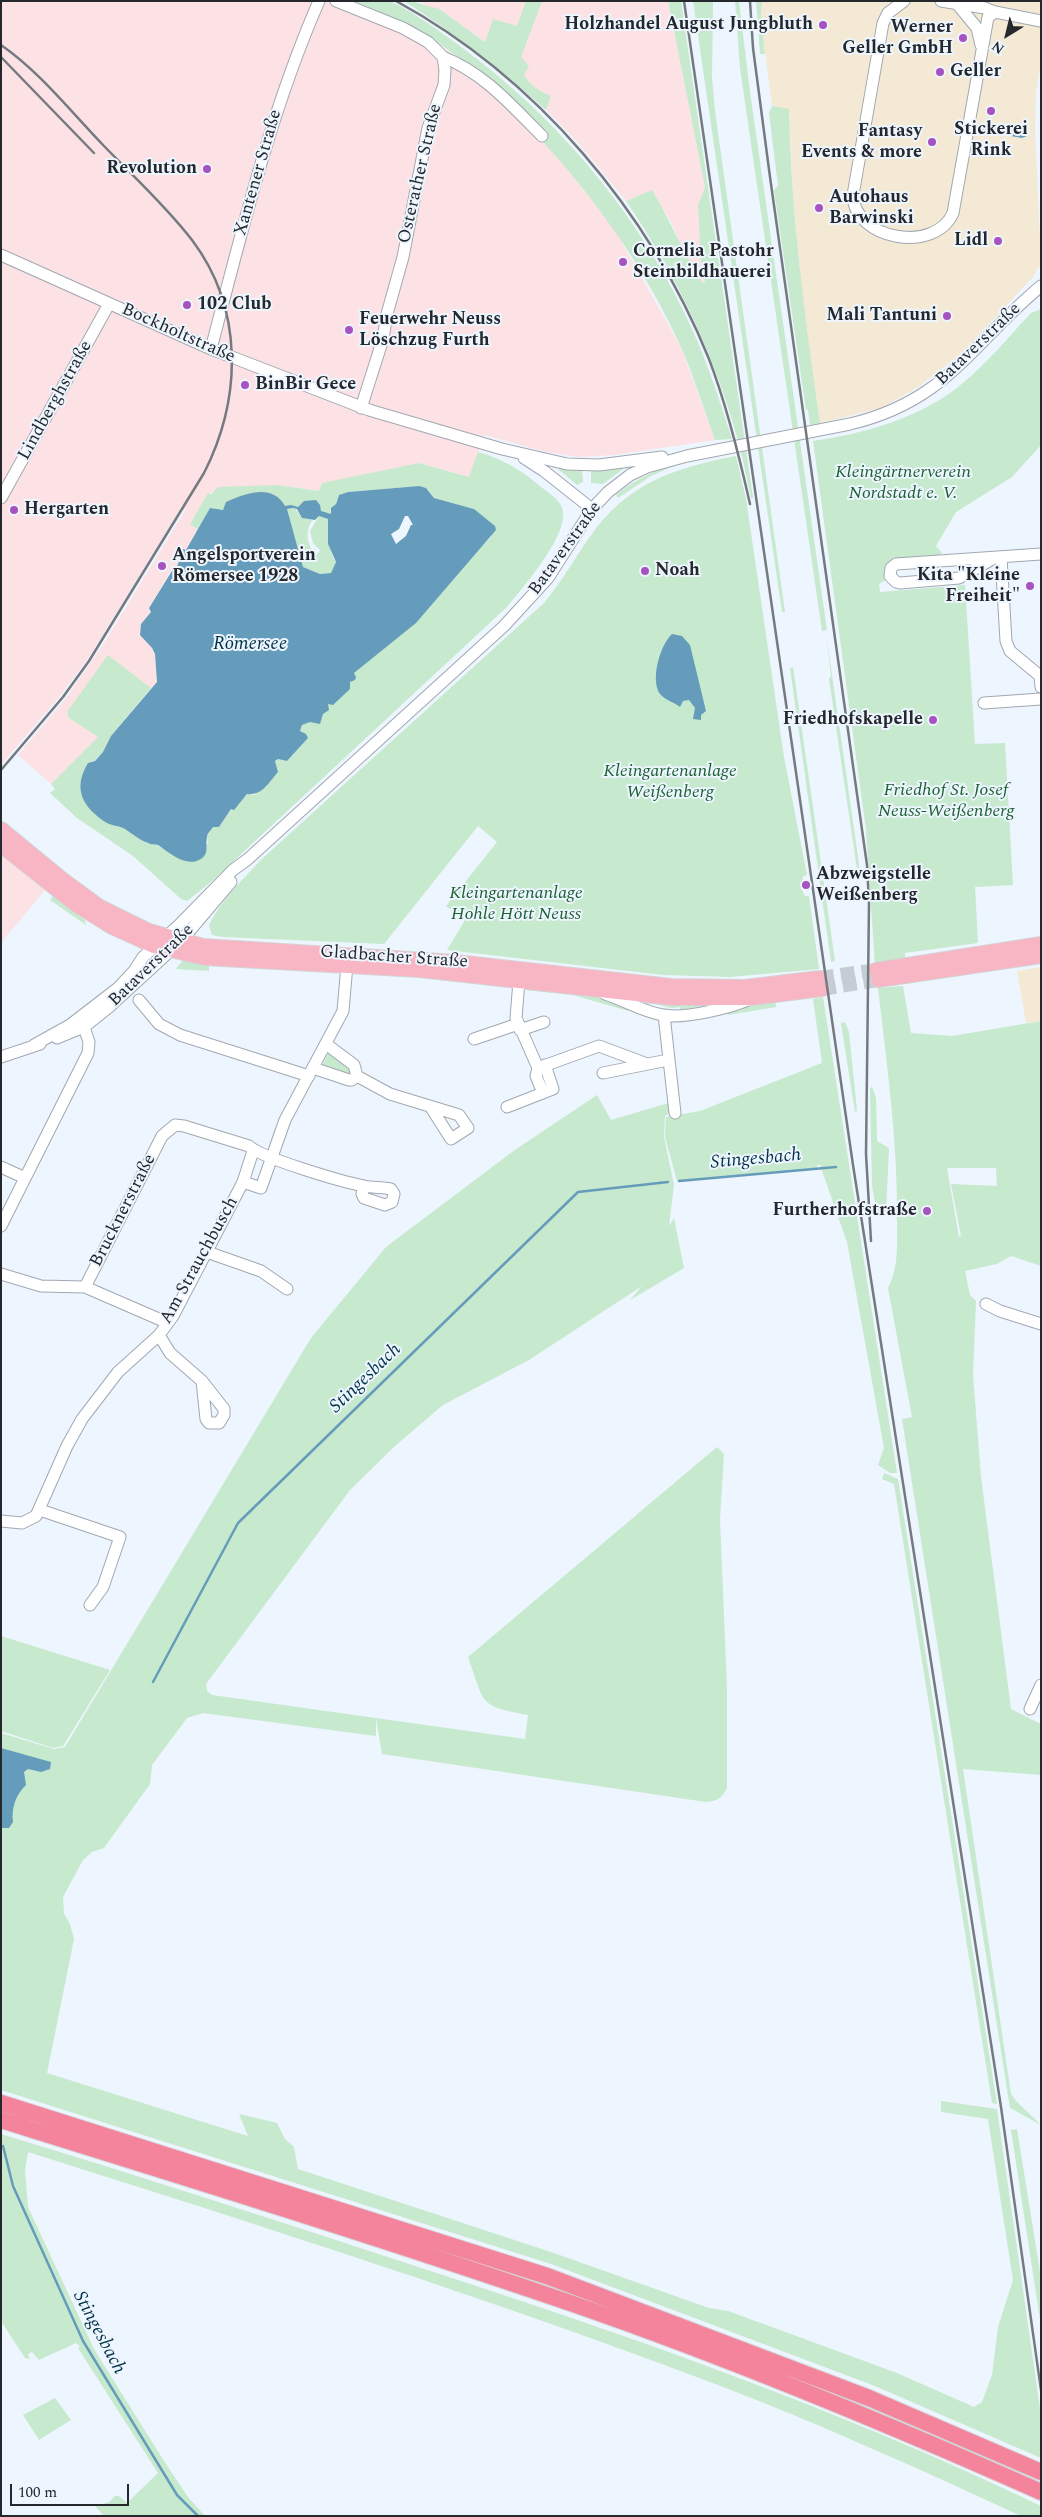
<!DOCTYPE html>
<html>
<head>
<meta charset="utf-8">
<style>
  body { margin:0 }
  #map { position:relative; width:1042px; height:2517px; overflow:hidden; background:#edf5fe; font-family:Spectral,serif }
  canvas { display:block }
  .frame { position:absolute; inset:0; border:2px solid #24272b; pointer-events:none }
  .north { position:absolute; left:982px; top:10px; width:50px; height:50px; -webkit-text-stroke:4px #edf5fe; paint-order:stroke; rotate:216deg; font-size:14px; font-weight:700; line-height:20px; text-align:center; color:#24272b }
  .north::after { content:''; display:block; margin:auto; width:18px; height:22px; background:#24272b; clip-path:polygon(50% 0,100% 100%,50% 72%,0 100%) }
  .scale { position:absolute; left:10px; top:2484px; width:119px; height:22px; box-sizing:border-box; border:2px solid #24272b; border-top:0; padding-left:6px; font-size:15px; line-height:18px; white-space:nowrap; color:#24272b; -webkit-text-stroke:4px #edf5fe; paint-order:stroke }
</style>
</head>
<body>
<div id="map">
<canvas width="1042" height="2517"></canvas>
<div class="frame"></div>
<div class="north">N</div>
<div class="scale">100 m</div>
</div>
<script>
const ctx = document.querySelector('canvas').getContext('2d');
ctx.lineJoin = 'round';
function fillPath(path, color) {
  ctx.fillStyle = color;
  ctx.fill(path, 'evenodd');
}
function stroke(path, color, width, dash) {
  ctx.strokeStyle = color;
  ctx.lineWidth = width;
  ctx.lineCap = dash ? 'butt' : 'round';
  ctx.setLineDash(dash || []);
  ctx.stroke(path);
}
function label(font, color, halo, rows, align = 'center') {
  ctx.font = font + ' Spectral,serif';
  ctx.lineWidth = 4;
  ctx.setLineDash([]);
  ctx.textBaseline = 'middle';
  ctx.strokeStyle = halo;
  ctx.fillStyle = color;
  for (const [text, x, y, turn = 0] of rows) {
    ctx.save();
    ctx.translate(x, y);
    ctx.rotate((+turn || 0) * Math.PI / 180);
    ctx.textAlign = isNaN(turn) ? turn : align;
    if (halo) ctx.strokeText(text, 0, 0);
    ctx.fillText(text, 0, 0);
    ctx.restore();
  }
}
fillPath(new Path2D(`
  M 762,1 L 1041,1 L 1041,61 L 1036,92 L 1035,129 L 1041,263 L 1034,276 L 962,353 L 917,388 L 881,408 L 820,423 L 803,307 L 793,193 L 789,110 L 772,106 L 761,20 Z
  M 1041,967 L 1041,1021 L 1026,1023 L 1017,971 Z`), '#f4e9d4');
fillPath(new Path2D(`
  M 1,1 L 354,1 L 406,24 L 429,37 L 487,79 L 513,103 L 612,225 L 681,347 L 715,440 L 615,455 L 579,457 L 546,452 L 484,435 L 470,477 L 419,463 L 319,491 L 277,485 L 208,493 L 190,524 L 199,530 L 186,550 L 184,549 L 177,567 L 174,566 L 149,607 L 152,612 L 141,624 L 148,643 L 155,654 L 157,682 L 151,688 L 108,656 L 69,718 L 98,737 L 51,784 L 18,755 L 66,698 L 104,643 L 186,509 L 182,506 L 87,660 L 61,695 L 1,765 Z
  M 420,1 L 668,1 L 705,187 L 698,205 L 701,262 L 705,283 L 702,282 L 687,259 L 672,224 L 652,190 L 626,201 L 579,144 L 546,110 L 551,96 L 538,90 L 529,82 L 516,64 L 438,8 L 430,8 Z
  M 1,851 L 47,888 L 1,943 Z`), '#fde2e5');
fillPath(new Path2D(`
  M 354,1 C 365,1 377,0 388,1 C 404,4 462,47 477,59 C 568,130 644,223 692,329 C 708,364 720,402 732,439 L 715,440 C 704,409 694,377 681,347 C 647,272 599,203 543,142 L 546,137 C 527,118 508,98 488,81 C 450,46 402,21 354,1 Z
  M 404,1 C 421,1 424,7 438,8 L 485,42 L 493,19 L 517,26 L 526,1 L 542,1 L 521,57 L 529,66 L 524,75 C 531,86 539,91 551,96 L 546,110 C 501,69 455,34 404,1 Z
  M 668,1 L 681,1 L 753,498 L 751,498 C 731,390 688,292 626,201 L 652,190 C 670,220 683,252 702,282 L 705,283 L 701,262 L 698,205 L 705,187 Z
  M 693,1 L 713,1 L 712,78 L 715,111 L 785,612 L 782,612 Z
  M 735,1 L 739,1 L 750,92 L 827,630 L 822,631 L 740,68 Z
  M 756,1 L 762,1 L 761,20 L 765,54 L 760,54 Z
  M 772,106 L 789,109 C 791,215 805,319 820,423 L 810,425 L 808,410 L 806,410 L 774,190 L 778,186 L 769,113 Z
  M 1041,309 L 1041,445 L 1012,477 L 956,512 L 936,546 L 942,553 L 938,558 L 894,562 L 887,579 L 879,584 L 880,592 L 965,585 L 975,744 L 1005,743 L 1013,885 L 975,887 L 978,943 L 905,953 L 905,961 L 875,966 L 866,830 L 813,441 C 855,435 898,424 936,402 C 973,381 1002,344 1031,313 Z
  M 478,452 C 502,459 522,470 541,487 C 549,493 559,499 562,508 C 571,533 523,587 508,606 L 211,882 L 187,901 L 181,899 L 133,856 L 77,818 L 50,793 L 55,789 L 51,784 L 98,737 L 69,718 L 67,712 L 108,655 L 151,688 L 111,736 L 103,752 L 94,761 L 88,763 L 117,826 L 124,828 L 146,843 L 155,844 L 172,854 L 208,844 L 207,836 L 213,827 L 219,827 L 231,809 L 240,803 L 240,800 L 248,794 L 254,795 L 278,772 L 275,761 L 278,759 L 287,761 L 308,738 L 300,731 L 302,725 L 323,714 L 328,703 L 350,682 L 354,673 L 491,537 L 474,509 L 434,498 L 429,491 L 419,486 L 348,492 L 339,495 L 331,514 L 285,506 L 217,510 L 213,508 L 199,530 L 190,524 L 208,493 L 211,494 L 218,487 L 277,485 L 319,491 L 322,483 L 419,463 L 469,477 Z
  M 736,456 L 746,499 L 784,757 L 807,875 L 803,876 L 801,888 L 805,896 L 809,896 L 819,969 L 730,977 L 663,975 L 447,950 L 465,920 L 446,906 L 497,842 L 478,826 L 384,944 L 223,937 L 212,935 L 209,925 C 222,899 243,879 263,858 L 544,603 C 564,579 578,552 597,527 C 634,480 680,467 736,456 Z
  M 687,460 L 651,476 L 618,498 L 616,495 C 638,477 660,468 687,460 Z
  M 627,466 L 603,484 L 591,483 L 591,470 Z
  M 559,467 L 582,470 L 583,482 L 577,485 L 558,469 Z
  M 295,508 L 302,518 L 313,520 C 304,529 307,548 317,555 L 320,550 L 313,543 L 310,531 L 319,516 L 329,519 C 327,531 328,552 336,562 L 331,573 L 320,574 L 303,567 L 288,514 L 287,509 Z
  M 826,633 L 858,857 L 860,873 L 858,876 L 829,679 L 831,676 Z
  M 793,667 L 835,961 L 831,962 L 790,668 Z
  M 53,896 L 85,920 L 86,925 L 50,900 Z
  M 183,960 L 209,964 L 209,971 L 176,969 Z
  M 903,986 L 911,1033 L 952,1036 L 1041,1021 L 1041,1266 L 1011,1256 L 997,1264 L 965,1271 L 970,1295 L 976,1301 L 973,1375 L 981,1477 L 1011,1709 L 1041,1724 L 1041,1775 L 963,1769 L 1011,2094 L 1016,2101 L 1041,2125 L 1010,2108 L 902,1419 L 912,1417 L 888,1288 C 899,1268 897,1243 897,1221 C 898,1142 887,1066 878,988 ZM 947,1168 L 996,1168 L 997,1186 L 951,1184 L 961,1236 L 959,1237 Z
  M 527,987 L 575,992 L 624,1003 L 628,1011 L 573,995 L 526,990 Z
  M 620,997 L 728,1004 L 708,1009 L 704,1006 L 679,1010 L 681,1007 L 671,1008 L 651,1003 L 645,1007 Z
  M 823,997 L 897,1473 L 890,1473 L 878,1465 L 884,1448 L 847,1242 L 820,1165 L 817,1165 L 817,1168 L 677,1181 L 665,1137 L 666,1117 L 700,1111 L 822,1063 L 813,999 Z
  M 775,1000 L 776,1007 L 728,1015 L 726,1013 L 742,1010 L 746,1005 Z
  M 845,1022 L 849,1032 L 857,1111 L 855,1112 L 841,1023 Z
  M 329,1052 L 349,1064 L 351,1076 L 322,1066 Z
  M 872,1087 L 876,1098 L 877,1141 L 889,1148 L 886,1213 L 877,1214 L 872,1186 L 870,1088 Z
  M 597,1095 L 611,1120 L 672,1102 L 673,1110 L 665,1116 L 664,1137 L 674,1185 L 669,1226 L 674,1218 L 684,1268 L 630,1300 L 642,1286 L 529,1360 L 443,1405 L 395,1446 L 350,1490 L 206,1684 L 207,1691 L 212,1695 L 525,1739 L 528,1715 C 477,1706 485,1703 468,1657 L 717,1447 L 724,1454 L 720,1519 L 727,1689 L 727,1787 C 723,1798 717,1801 706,1802 L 382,1754 L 376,1718 L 376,1736 L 203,1713 L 187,1718 L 152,1765 L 150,1784 L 104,1848 L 92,1852 L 83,1860 L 63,1897 L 64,1914 L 70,1924 L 74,1939 L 47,2073 L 248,2136 L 239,2114 L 277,2123 L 285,2139 L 294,2147 L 298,2169 L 551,2252 L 709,2308 L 728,2311 L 897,2373 L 974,2407 L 982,2402 L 992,2375 L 998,2327 L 1013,2280 L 988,2119 L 941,2112 L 941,2101 L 997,2109 L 1041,2415 L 1041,2458 L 875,2386 L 551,2264 L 1,2090 L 1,1733 L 54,1749 L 65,1747 L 311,1338 L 386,1247 L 512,1152 Z
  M 884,1473 L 898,1479 L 997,2104 L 992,2103 L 894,1484 L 882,1479 Z
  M 1,1636 L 110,1670 L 63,1746 L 53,1748 L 1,1731 Z
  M 1017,2129 L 1041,2278 L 1041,2326 L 1011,2130 Z
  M 1,2134 C 136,2175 270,2218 403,2262 C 619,2332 836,2407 1041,2506 L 1041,2516 L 1021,2516 C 921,2470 821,2424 718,2385 C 491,2299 259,2225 28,2152 L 25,2170 L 28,2207 L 94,2349 L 164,2461 L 188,2497 L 205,2516 L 104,2516 L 95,2506 L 109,2502 L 115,2496 L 119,2496 L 127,2503 L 158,2473 L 78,2348 L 80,2346 L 76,2343 L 39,2360 L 32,2352 L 28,2354 L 30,2359 L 25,2358 L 3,2324 L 1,2314 Z
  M 55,2398 L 71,2420 L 39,2440 L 23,2415 Z`), '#c7e9cd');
fillPath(new Path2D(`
  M 984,126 L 1023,132 L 1027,136 L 1022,138 L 983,131 L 982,129 Z
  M 419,486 L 426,488 L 434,498 L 474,509 L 495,526 L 496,530 L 416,623 L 354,673 L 356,677 L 355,680 L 350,682 L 350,689 L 333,705 L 328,704 L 329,710 L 323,714 L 320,724 L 310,722 L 302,725 L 300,731 L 306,734 L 308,738 L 287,761 L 278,759 L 275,761 L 278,772 C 269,782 262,796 247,794 L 234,810 L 231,809 L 219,827 L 213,827 C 211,830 207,834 207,837 C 205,846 210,855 199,860 C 185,867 168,852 158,845 C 155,844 151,845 148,843 C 139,840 133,834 125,829 C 120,826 113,826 107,823 C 83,808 72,789 88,763 L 95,761 L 103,752 L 111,736 L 157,682 L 155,654 L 152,648 L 140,635 L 141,624 L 151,612 L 149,608 L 175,566 L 177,567 L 183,549 L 186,550 L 210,508 L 223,510 L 226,502 C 245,493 273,483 285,506 L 291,505 L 298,507 L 304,501 L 316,500 L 320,505 L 321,511 L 331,514 L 331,508 L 336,504 L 339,495 L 348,492 ZM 293,508 L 297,509 L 302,518 L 315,520 L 319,516 L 328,519 L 328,544 L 336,562 L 331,573 L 320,574 L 303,567 L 287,509 ZM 405,516 L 408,516 L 413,525 L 411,525 L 406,536 L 396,544 L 391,534 L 399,529 Z
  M 672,634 L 682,636 L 690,645 L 706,711 L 701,715 L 701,720 L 693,719 L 695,708 L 689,700 L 683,701 L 680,707 C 674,702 666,701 660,694 C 650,680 660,645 672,634 Z
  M 1,1748 L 51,1762 L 50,1769 L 41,1772 L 28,1769 L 24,1772 L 26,1785 C 16,1794 11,1809 13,1822 L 9,1828 L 2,1828 L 1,1831 Z`), '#669cbb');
stroke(new Path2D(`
  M 679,1181 L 836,1167
  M 153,1682 L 238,1523 L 578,1192 L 668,1182
  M 3,2146 L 13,2186 L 83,2341 L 177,2495 L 198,2516`), '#669cbb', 2.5);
stroke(new Path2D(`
  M 820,978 L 876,970
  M 822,989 L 878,980`), '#c5ccd4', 14, [14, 7]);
const minor = new Path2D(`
  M 336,1 L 403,28 L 428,42 L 443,57 L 445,70 L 444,85 L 428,128 L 403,257 L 387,314 L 383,339 L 361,408
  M 904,1 L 888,13 L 883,23 L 853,195 C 854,240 935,254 953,213 L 988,17 L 995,12
  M 941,1 L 985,8 L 995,12 L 1041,21
  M 958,5 L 977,28 L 981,45
  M 443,57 C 484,73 512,106 542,136
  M 1,255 L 211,349 L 369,410 L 502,449 L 567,464 L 599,465 L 662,457
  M 211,349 C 242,231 270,113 319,1
  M 524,458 L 544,471 L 592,509
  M 1,498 L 109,304
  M 1001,557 L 1006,641 L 1010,651 L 1040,676 L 1041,687
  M 994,558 L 959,578 L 900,583 L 896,582 L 890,576 L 891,568 L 896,564 L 1041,554
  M 984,703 L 1041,699
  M 519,981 L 516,1018 L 538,1068 L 536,1076 L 543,1093
  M 605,994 C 624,1000 643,1012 663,1015 C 685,1019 730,1008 750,999
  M 139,1000 L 159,1024 L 180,1035 L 309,1076
  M 664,1015 L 675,1113
  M 520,1030 L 544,1022
  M 57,1038 L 84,1027 L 108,1008 L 181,941 L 231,882
  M 474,1039 L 518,1024
  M 34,1045 L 70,1025 L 118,988 L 134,971 L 143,957 L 178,926 L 233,870 L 248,859 L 504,626 L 548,578 L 592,509 L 608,492 L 630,475 L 647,467 L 687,456 L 850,424 C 947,401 971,344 1041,286
  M 1,1057 L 40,1044
  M 313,1068 L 349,1080 L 352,1080 L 357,1076 L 354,1065 L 326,1044
  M 538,1068 L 599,1046 L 647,1064
  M 603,1073 L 668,1060
  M 357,1076 L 390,1094 L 459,1115 L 468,1128 L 451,1139 L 430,1106
  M 507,1107 L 553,1089 L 545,1065
  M 1,1167 L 25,1178
  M 243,1182 L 261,1188 L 285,1120 L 343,1011 L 347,965 L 351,961
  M 1,1226 L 88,1053 L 89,1042 L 84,1027
  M 207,1252 L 261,1271 L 287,1289
  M 1,1274 L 41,1286 L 85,1287 L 168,1323
  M 85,1287 L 162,1136 L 175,1125 L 184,1126 L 249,1146 C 261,1158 343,1182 364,1186 C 373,1188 382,1187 391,1189 L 394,1194 L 392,1202 L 385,1205 L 364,1198 L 362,1194 L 364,1186
  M 986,1304 L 1000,1311 L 1041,1324
  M 159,1335 L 170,1353 L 202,1381 L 224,1409 L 224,1415 L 219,1423 L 209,1423 L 206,1419 L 202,1381
  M 40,1510 L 120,1537 L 103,1587 L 90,1605
  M 1,1521 L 22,1523 L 36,1516 L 67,1446 L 82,1419 L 118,1372 L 159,1335 L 173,1316 L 243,1182 L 253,1151
  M 1030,1709 L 1041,1685`);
const major = new Path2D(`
  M 1,829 L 63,880 L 100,907 L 149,931 L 203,946 L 456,962 L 671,986 L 745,987 L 820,978
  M 1,845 L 75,904 L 112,927 L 154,946 L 205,958 L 420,970 L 672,998 L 751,998 L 822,989
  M 876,970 L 1041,944
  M 878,980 L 1041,956`);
const highway = new Path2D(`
  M 1,2103 L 547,2276 L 869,2398 L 1041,2472
  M 1,2120 C 181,2176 362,2232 541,2293 C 711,2350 877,2419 1041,2492`);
stroke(minor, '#a1a8b1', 13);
stroke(major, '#d3d4d5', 16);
stroke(highway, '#d3d4d5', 18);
stroke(minor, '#fff', 11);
stroke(major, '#f8b5c4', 14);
stroke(highway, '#f4849c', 16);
stroke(new Path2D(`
  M 396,1 C 537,78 649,211 709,359 C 727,406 739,455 750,504
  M 684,1 L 853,1165 L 1001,2107 L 1041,2390
  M 750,1 L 753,48 L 770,177 L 867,865 L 869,903 L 866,1154 L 871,1241
  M 1,45 C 40,72 71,112 104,146 C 133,176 166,206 192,240 C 244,309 242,398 204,473 L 89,661 L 63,697 L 1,770
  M 1,57 L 94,153`), '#757a80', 2.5);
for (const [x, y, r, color] of [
  [823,25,5,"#a752c1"],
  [963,38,5,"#a752c1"],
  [940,72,5,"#a752c1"],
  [991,111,5,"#a752c1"],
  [932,142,5,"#a752c1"],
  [207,169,5,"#a752c1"],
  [819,208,5,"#a752c1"],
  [998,241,5,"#a752c1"],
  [623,262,5,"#a752c1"],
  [187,305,5,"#a752c1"],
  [947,316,5,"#a752c1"],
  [349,330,5,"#a752c1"],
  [245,385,5,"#a752c1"],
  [14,510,5,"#a752c1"],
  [162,566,5,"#a752c1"],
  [645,571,5,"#a752c1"],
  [1030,586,5,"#a752c1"],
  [933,720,5,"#a752c1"],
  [806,885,5,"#a752c1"],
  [927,1211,5,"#a752c1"]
]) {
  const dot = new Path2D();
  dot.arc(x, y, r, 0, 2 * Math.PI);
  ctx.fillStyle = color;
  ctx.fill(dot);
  stroke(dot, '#edf5fe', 2);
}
label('bold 18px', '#24272b', '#edf5fe', [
  ["Holzhandel August Jungbluth",813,25,"right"],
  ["Werner",953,28,"right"],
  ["Geller GmbH",953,49,"right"],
  ["Geller",950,72],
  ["Stickerei",991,130,"center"],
  ["Rink",991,151,"center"],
  ["Fantasy",922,132,"right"],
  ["Events & more",922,153,"right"],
  ["Revolution",197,169,"right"],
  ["Autohaus",829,198],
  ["Barwinski",829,219],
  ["Lidl",988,241,"right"],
  ["Cornelia Pastohr",633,252],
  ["Steinbildhauerei",633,273],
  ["102 Club",197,305],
  ["Mali Tantuni",937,316,"right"],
  ["Feuerwehr Neuss",359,320],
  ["Löschzug Furth",359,341],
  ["BinBir Gece",255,385],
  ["Hergarten",24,510],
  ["Angelsportverein",172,556],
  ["Römersee 1928",172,577],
  ["Noah",655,571],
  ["Kita \"Kleine",1020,576,"right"],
  ["Freiheit\"",1020,597,"right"],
  ["Friedhofskapelle",923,720,"right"],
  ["Abzweigstelle",816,875],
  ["Weißenberg",816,896],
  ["Furtherhofstraße",917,1211,"right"]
], 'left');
label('18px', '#24272b', '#edf5fe', [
  ["Xantener Straße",259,173,-74],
  ["Osterather Straße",421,174,-77],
  ["Bockholtstraße",178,334,24],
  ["Bataverstraße",979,345,-44],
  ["Lindberghstraße",56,401,-61],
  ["Bataverstraße",566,549,-54],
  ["Gladbacher Straße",394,958,4],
  ["Bataverstraße",152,966,-44],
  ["Brucknerstraße",124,1211,-63],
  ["Am Strauchbusch",200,1261,-61]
]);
label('italic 18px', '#1d6132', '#edf5fe', [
  ["Kleingärtnerverein",903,473],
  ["Nordstadt e. V.",903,494],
  ["Kleingartenanlage",670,772],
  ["Weißenberg",670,793],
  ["Friedhof St. Josef",946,791],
  ["Neuss-Weißenberg",946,812],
  ["Kleingartenanlage",516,894],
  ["Hohle Hött Neuss",516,915]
]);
label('italic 19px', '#013248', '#edf5fe', [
  ["Römersee",250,645],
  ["Stingesbach",756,1160,-5],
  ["Stingesbach",366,1379,-44],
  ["Stingesbach",98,2333,62]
]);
</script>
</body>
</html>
